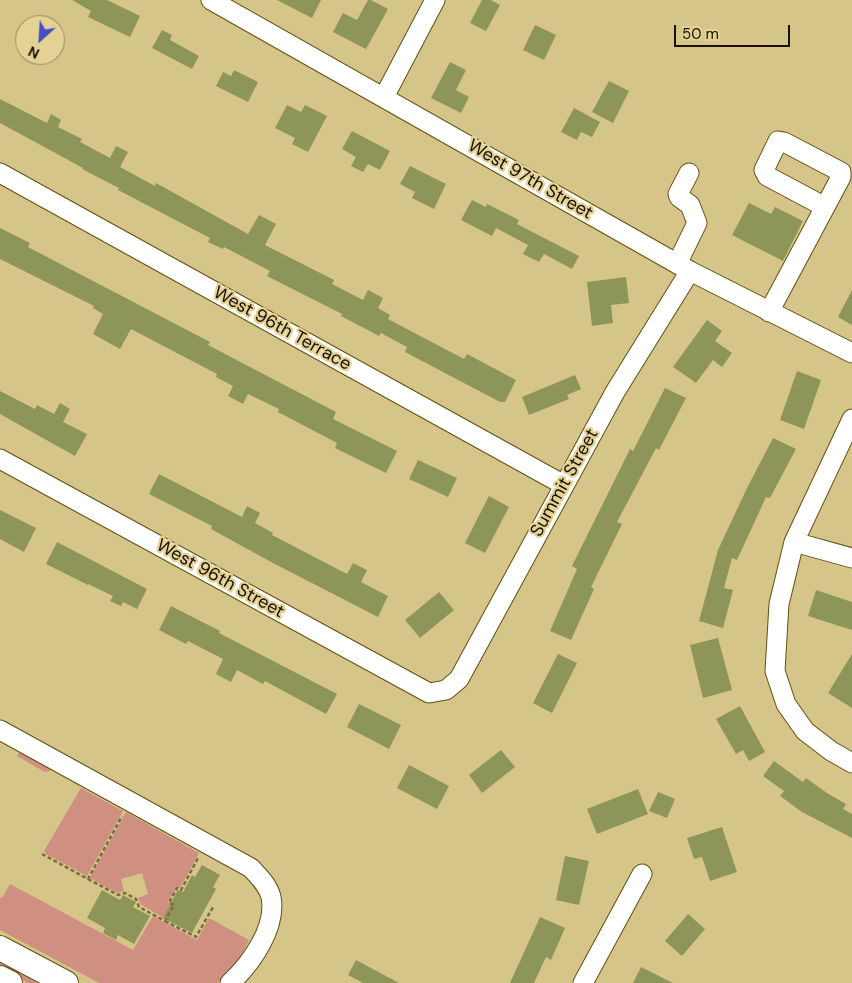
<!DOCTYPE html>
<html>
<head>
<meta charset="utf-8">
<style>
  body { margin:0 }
  #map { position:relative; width:852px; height:983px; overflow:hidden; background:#d6c588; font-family:"DM Sans",sans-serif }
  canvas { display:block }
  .north { position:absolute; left:15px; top:15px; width:50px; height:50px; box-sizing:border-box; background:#e4d294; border:1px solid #928559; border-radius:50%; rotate:206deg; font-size:14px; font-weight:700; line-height:20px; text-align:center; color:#181100 }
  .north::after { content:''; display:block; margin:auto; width:18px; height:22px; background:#4650c5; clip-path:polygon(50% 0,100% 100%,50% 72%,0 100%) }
  .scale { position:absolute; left:674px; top:25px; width:116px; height:22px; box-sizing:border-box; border:2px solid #181100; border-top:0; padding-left:6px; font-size:15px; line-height:18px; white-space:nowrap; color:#181100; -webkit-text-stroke:4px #e4d294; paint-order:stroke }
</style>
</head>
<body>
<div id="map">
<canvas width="852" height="983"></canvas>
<div class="north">N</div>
<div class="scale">50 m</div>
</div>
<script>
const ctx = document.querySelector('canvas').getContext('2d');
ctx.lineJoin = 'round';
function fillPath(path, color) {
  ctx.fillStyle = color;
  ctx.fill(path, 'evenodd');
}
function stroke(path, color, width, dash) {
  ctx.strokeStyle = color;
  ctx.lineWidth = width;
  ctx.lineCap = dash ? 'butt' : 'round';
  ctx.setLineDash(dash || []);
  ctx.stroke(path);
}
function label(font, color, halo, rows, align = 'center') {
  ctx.font = font + ' "DM Sans",sans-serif';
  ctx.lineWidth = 4.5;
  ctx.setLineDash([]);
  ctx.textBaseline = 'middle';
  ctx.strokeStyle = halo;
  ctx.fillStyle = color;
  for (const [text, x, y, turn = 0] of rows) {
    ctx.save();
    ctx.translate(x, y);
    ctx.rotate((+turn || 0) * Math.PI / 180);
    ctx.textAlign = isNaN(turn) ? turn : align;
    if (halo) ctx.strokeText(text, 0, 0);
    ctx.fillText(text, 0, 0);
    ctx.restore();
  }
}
fillPath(new Path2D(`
  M 20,751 L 50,768 L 50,771 L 45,772 L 17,756 Z
  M 81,788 L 123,811 L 87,876 L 46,854 L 44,851 Z
  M 126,812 L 199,853 L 180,888 L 177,887 L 168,902 L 172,905 L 164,918 L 140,904 L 138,898 L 148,894 L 142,873 L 121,879 L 124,891 L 117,893 L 90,878 Z
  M 10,884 L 133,950 L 153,916 L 197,940 L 209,918 L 249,940 L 236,968 L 217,983 L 99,983 L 0,930 L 0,897 L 2,898 Z
  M 0,958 L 46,983 L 28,983 L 0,968 Z`), '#cf9081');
fillPath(new Path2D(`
  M 72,0 L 107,0 L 140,16 L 130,37 L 88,17 L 91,11 Z
  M 277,0 L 321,0 L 312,18 Z
  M 368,0 L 371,0 L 388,9 L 366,49 L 333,32 L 343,13 L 357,20 Z
  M 482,0 L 491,0 L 500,5 L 486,31 L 470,23 Z
  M 535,25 L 556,35 L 544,60 L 523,50 Z
  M 162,30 L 172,35 L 170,40 L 199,56 L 192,69 L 152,48 Z
  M 450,62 L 466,70 L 456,90 L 469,97 L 461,113 L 431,98 Z
  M 234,70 L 258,82 L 248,102 L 216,86 L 223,72 L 231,76 Z
  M 609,81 L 629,91 L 613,123 L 592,112 Z
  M 0,99 L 47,123 L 51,114 L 61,120 L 58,127 L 82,139 L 80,142 L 110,158 L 116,146 L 128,152 L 120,167 L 155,186 L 156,183 L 248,234 L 259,215 L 276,224 L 265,245 L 334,280 L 332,284 L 363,300 L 368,290 L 383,298 L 378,308 L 390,315 L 388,319 L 464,359 L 467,354 L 516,380 L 505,402 L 500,402 L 405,352 L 407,347 L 381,333 L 379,336 L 341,316 L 342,314 L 267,276 L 270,271 L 224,247 L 223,249 L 208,242 L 210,238 L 118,190 L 119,188 L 82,169 L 83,168 L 0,123 Z
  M 287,105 L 301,112 L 305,105 L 327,116 L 308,152 L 292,144 L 295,138 L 275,128 Z
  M 574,108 L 600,122 L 592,137 L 581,132 L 577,140 L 561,132 Z
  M 352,131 L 390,151 L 380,170 L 368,164 L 363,172 L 351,166 L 356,157 L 342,149 Z
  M 410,166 L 446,184 L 434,209 L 412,198 L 415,192 L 400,184 Z
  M 472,200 L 486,207 L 487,204 L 519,220 L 517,224 L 579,256 L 572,269 L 544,254 L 539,262 L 523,254 L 528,245 L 496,228 L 492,236 L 461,220 Z
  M 749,203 L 771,214 L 775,207 L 803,221 L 783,261 L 732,235 Z
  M 0,228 L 30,243 L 28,247 L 210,342 L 208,345 L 336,412 L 333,419 L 397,451 L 386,473 L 335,448 L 337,443 L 278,412 L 279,409 L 248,394 L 243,404 L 228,396 L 233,386 L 216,377 L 217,374 L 131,329 L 120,349 L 93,334 L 103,314 L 93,308 L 94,306 L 0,259 Z
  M 626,277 L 629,303 L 611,305 L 613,323 L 592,326 L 587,282 Z
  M 852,290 L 852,325 L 838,317 Z
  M 707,320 L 722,331 L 715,341 L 732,353 L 722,367 L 713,360 L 696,383 L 673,367 Z
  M 797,371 L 821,380 L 804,429 L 780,420 Z
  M 575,375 L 581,389 L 567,395 L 569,399 L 529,415 L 522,397 Z
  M 665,388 L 686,398 L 659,450 L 656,448 L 617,522 L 622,524 L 591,587 L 594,589 L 571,640 L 550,631 L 577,569 L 572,566 L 630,449 L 633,451 Z
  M 0,391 L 35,409 L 37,405 L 54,414 L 60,403 L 70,409 L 63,422 L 87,434 L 75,456 L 0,414 Z
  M 773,438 L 796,449 L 770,498 L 766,497 L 737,560 L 732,558 L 724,588 L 733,590 L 723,628 L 699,621 L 718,550 L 748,486 Z
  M 418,460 L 457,478 L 448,497 L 409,479 Z
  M 159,474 L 242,517 L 247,506 L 260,513 L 255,523 L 273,533 L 272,535 L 347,574 L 353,563 L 367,570 L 361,582 L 388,596 L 378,617 L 273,563 L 211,529 L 212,526 L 149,494 Z
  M 489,496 L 509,507 L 485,553 L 465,543 Z
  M 0,510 L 36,528 L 24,552 L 0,539 Z
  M 57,542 L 147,589 L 137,609 L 123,602 L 121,606 L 110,601 L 113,596 L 88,584 L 88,585 L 46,564 Z
  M 816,590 L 852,602 L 852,630 L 808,616 Z
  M 439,592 L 454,610 L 420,638 L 405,620 Z
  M 171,606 L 220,631 L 219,633 L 337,694 L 326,714 L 265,681 L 263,684 L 237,670 L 231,682 L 216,674 L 223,659 L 188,641 L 186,644 L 159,630 Z
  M 718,638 L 732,690 L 703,698 L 690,645 Z
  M 558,654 L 577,663 L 552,713 L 533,703 Z
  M 852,654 L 852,708 L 828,693 Z
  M 359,704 L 401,725 L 389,749 L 347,727 Z
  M 740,706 L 765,752 L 749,761 L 743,750 L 736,754 L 716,719 Z
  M 501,750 L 515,767 L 482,793 L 469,775 Z
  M 774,761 L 803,782 L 806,778 L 827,793 L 846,804 L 843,809 L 852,814 L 852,838 L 802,812 L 780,796 L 784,791 L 763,776 Z
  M 409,765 L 449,786 L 437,809 L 397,788 Z
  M 638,789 L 648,814 L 597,834 L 587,809 Z
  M 658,792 L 675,799 L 667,818 L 649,811 Z
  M 722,827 L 737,872 L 710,881 L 702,857 L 694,859 L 687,838 Z
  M 565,856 L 589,861 L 579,905 L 556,900 Z
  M 202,865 L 220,875 L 213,887 L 216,889 L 192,933 L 163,918 L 178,890 L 183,892 L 192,875 L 195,877 Z
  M 102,890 L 120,900 L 123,895 L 136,902 L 133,907 L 150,916 L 134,944 L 118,935 L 116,940 L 103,933 L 105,928 L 87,918 Z
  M 688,914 L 705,929 L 682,956 L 665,941 Z
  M 540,917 L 565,928 L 551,960 L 546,957 L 534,983 L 510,983 Z
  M 356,960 L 399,983 L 363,983 L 348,975 Z
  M 641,967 L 673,983 L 633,983 Z`), '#8e9559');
const minor = new Path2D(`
  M 211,0 L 690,271 L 852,353
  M 384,97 L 435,0
  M 0,173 L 564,485
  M 677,264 L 697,223 L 690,205 L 679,197 L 678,194 L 689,173
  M 769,312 L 841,177 L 841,172 L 784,142 L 778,141 L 764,170 L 767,176 L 825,207
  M 852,419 L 794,542 L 779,604 L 775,671 L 786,704 L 805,731 L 831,751 L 852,763
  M 0,459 L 429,693 L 446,690 L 459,679 L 615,392 L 690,271
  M 794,542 L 852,558
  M 0,730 L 251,868 C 259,877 268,885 271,897 C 277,927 251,964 230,983
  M 583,983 L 642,874`);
const major = new Path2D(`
  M 0,948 L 66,983
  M 0,978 L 10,983`);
stroke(minor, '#625111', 21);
stroke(major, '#625111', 26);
stroke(new Path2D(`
  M 42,854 L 88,879 L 122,816
  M 88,879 L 118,895 L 125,893 L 136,899 L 139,907 L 165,921 L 174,905 L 169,903 L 177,888 L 181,890 L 198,858
  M 165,921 L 196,937 L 213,907`), '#796d45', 2.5, [4, 2.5]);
stroke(minor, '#fff', 19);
stroke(major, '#fff', 24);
label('18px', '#181100', '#e4d294', [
  ["West 97th Street",530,180,30],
  ["West 96th Terrace",282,329,29],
  ["Summit Street",565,483,-61],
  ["West 96th Street",220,579,29]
]);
</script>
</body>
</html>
